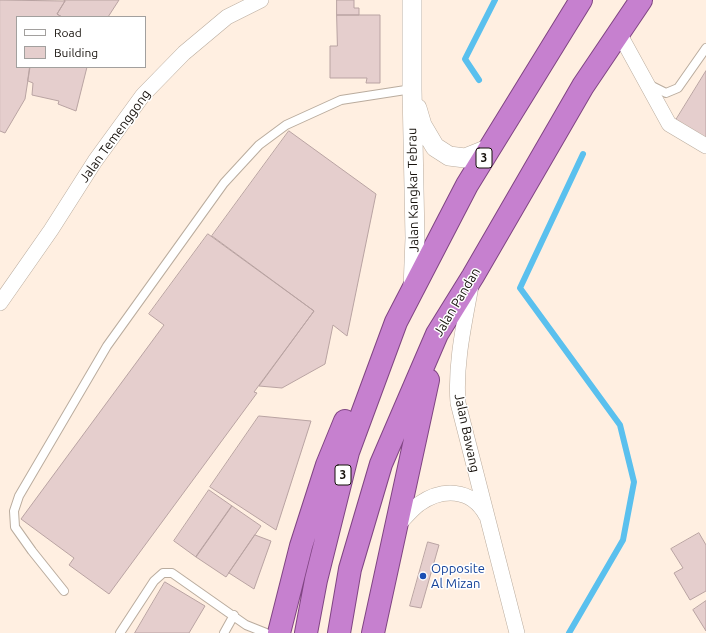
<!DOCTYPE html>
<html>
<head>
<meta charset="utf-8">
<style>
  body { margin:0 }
  #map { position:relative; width:706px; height:633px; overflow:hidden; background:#ffefe1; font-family:Ubuntu,sans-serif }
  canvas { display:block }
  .legend { position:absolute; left:16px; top:16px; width:130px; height:52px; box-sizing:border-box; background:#fff; border:1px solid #a2a09e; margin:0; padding:5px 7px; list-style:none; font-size:12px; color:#17120d }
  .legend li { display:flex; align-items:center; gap:8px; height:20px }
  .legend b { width:20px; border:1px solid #a2a09e }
</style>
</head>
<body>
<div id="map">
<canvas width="706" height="633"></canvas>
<ul class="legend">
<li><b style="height:5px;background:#fff"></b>Road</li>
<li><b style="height:11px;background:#e5cecd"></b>Building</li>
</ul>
</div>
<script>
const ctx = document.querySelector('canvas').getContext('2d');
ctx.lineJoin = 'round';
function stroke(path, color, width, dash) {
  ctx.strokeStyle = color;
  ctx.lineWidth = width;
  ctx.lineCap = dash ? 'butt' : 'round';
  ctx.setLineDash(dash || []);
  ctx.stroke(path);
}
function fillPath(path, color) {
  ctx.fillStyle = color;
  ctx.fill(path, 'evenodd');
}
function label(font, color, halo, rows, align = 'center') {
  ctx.font = font + ' Ubuntu,sans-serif';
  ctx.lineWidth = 3;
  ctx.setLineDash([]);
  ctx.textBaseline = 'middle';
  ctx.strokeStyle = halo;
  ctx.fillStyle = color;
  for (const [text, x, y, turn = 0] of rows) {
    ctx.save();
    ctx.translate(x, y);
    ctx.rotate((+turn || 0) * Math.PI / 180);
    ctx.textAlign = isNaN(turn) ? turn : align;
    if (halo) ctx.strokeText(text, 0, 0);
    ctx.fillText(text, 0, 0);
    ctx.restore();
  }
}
stroke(new Path2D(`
  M 479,80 L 465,59 L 495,0
  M 569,633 L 623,540 L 634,482 L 620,425 L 520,288 L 583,154`), '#5ac0ee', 6);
const building = new Path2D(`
  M 0,0 L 65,1 L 57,14 L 62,17 L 17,17 L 17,67 L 30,67 L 25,99 L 5,133 L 0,131 Z
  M 64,0 L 119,0 L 108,17 L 62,17 L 57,14 L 65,1 Z
  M 337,0 L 354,0 L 354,8 L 359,8 L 359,15 L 337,15 Z
  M 337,15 L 380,15 L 380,83 L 366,83 L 367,78 L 330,78 L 330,46 L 337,46 Z
  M 30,67 L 87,67 L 76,111 L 58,104 L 59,101 L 32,95 L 33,83 L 28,81 Z
  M 706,71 L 706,138 L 676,120 Z
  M 289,131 L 376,194 L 347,336 L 333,325 L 325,364 L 282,388 L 259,386 L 314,311 L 212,236 Z
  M 208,234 L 314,311 L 254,392 L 257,393 L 109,594 L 69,565 L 74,558 L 21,519 L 164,325 L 149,314 Z
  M 259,416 L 311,421 L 276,530 L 210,487 Z
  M 209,490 L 232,506 L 196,557 L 174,541 Z
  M 232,506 L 261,526 L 226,577 L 196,557 Z
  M 699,533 L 706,545 L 706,591 L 690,600 L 674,573 L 683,568 L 671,549 Z
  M 255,535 L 271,541 L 254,589 L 229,573 Z
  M 428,542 L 439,545 L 421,608 L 410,606 Z
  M 165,582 L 205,606 L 189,633 L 135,633 Z
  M 706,601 L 706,631 L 693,610 Z`);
fillPath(building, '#e5cecd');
stroke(building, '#b9a3a2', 1);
const service = new Path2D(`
  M 648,84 L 666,93 L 678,88 L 706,48
  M 64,591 L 32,551 L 15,527 L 14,511 L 19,496 L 107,346 L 224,183 L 259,145 L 286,125 L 341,100 L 412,89
  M 120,633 L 154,581 L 163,573 L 172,573 L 246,625 L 266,633
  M 224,633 L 234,615`);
const minor = new Path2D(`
  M 619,33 L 669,124 L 706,146
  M 471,286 C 464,325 455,364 458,403 L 517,633
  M 0,303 L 51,230 L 95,161 L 143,95 L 184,53 L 227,17 L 261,0
  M 397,526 C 404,519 411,510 419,504 C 442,488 471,488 486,515`);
const tertiary = new Path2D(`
  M 412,0 L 412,89 L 415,238 L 413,289
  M 417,108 L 422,125 L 435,147 L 449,156 L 465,158 L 490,148`);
const trunk = new Path2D(`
  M 279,633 L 301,546 L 327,465 L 345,421
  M 306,633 L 316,580 L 348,452 L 396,322 L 467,185 L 581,0
  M 339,633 L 350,569 L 381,464 L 437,334 L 473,276 L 583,86 L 641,0
  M 373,633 L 428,380`);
stroke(service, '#baac9e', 10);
stroke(minor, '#baac9e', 16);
stroke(tertiary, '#baac9e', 20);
stroke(trunk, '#804583', 24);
stroke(service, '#fff', 8);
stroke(minor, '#fff', 15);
stroke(tertiary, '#fff', 19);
stroke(trunk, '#c680cf', 22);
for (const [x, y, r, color] of [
  [423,576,4,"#1a4fb4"]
]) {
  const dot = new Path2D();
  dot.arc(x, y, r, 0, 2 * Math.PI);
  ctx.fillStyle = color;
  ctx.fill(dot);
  stroke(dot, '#fff', 1.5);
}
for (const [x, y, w] of [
  [484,158,16],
  [343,475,16]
]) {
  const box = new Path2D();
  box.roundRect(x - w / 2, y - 10, w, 20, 3);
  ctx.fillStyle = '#fff';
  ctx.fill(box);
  stroke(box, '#17120d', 1);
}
label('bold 12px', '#17120d', null, [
  ["3",484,158],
  ["3",343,475]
]);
label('13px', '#17120d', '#fff', [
  ["Jalan Temenggong",115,136,-54],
  ["Jalan Kangkar Tebrau",413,190,-91],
  ["Jalan Pandan",457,302,-59],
  ["Jalan Bawang",467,433,78]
]);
label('13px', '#164399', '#fff', [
  ["Opposite",431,569],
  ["Al Mizan",431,584]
], 'left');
</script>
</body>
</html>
